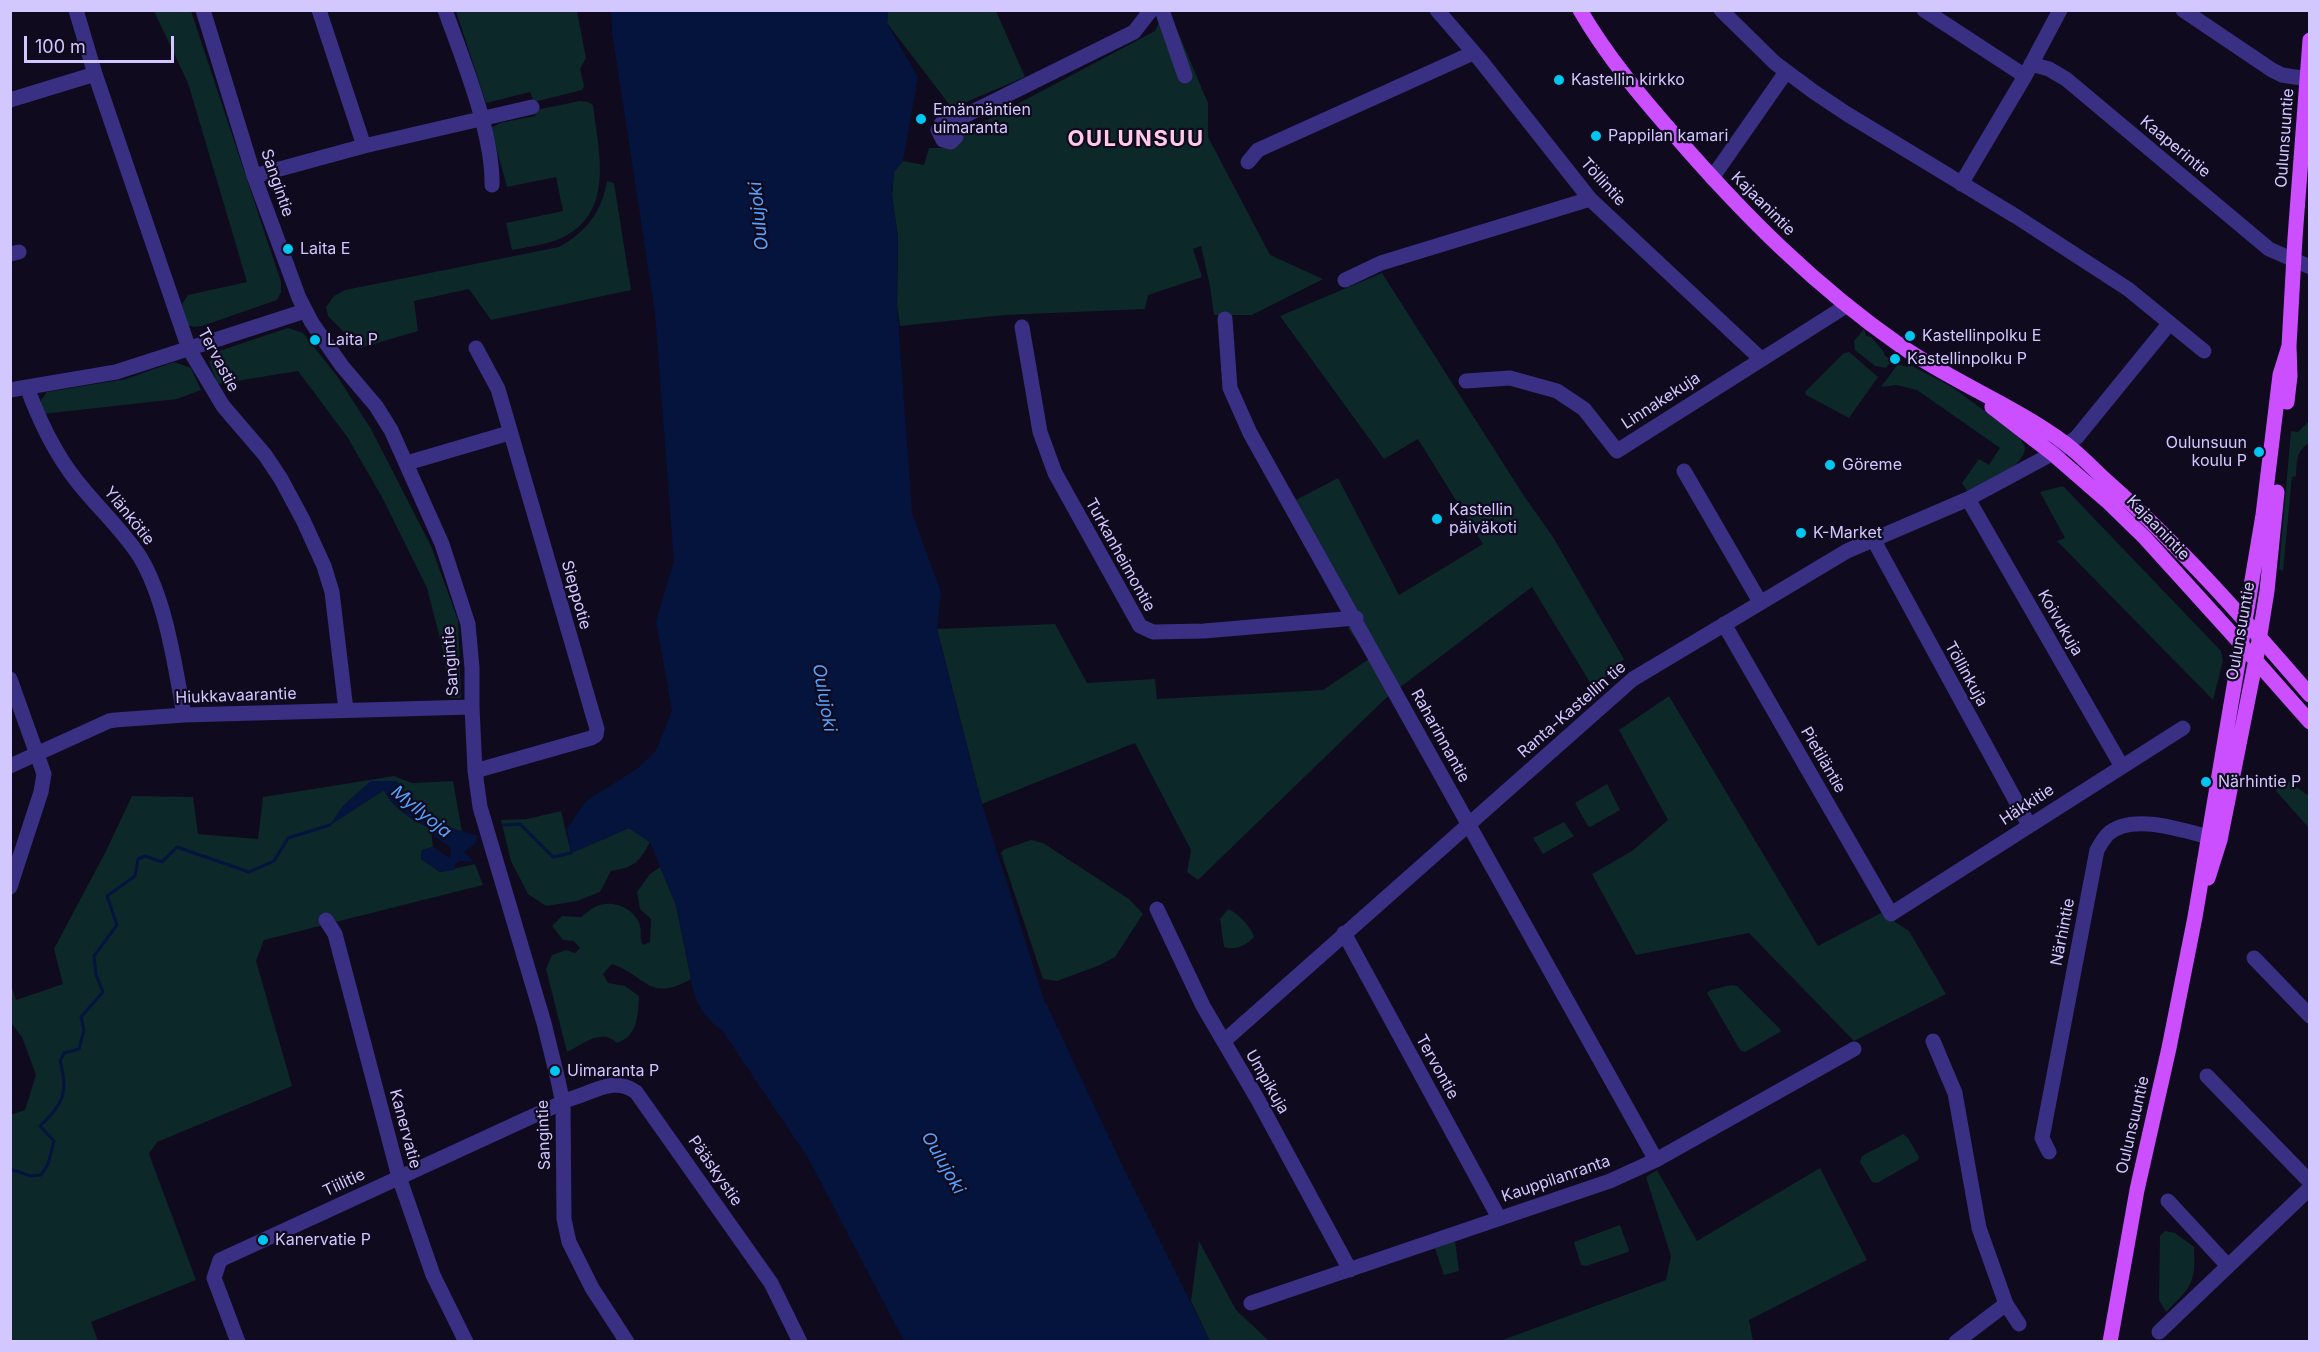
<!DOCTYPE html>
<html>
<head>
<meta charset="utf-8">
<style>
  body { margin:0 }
  #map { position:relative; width:2320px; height:1352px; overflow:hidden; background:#0f0a1e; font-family:Inter,sans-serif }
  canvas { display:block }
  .frame { position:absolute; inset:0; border:12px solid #d2c7ff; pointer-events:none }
  .scale { position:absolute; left:24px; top:36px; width:150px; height:27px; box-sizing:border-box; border:3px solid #d2c7ff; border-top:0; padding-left:8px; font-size:18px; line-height:21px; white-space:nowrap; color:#d2c7ff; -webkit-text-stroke:4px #0f0a1e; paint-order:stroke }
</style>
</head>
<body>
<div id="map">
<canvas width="2320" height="1352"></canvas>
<div class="frame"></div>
<div class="scale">100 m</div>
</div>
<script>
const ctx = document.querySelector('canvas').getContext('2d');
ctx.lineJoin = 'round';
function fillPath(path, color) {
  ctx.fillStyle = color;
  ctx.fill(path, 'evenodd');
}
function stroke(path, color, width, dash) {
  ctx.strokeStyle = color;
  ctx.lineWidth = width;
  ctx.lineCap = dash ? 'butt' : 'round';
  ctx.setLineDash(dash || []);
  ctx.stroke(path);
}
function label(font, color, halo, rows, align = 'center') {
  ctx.font = font + ' Inter,sans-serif';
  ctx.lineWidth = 4.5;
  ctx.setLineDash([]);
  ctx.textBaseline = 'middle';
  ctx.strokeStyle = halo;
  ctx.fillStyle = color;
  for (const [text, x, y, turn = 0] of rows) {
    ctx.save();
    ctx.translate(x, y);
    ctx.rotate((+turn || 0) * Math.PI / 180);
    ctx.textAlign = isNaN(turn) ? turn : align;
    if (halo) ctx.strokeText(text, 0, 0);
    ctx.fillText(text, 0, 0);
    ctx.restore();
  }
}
fillPath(new Path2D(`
  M 154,11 L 191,11 L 281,282 L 281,292 L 277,300 L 202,326 L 194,327 L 188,325 L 182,304 L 188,295 L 247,282 L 188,83 Z
  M 456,11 L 577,11 L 586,58 L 580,69 L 584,86 L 582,90 L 534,102 L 530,92 L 486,103 Z
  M 888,11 L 996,11 L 1025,77 L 952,108 L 887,23 Z
  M 1164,11 L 1169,11 L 1208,103 L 1208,137 L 1270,255 L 1323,279 L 1252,315 L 1214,315 L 1210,286 L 1201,246 L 1193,249 L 1202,277 L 1148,295 L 1145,309 L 1005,315 L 900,326 L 897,305 L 898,238 L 892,195 L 894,172 L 903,161 L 924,165 L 929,148 L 946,148 L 972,128 L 1155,31 Z
  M 580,101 L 588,102 L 593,105 C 599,154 616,216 557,240 C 543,245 527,247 512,250 L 506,223 L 563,211 L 556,177 L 507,187 L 491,128 L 500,123 L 535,116 L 536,110 Z
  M 607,181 L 614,183 L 631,290 L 491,320 L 469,289 L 414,301 L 418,331 L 360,348 L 328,316 L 326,307 L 334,296 L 345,290 L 559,247 C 586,232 602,212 607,181 Z
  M 1382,273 L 1524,496 L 1553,537 L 1624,659 L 1594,689 L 1532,587 L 1386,698 L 1198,880 L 1187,872 L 1191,850 L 1135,743 L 982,804 L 937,629 L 1055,624 L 1087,683 L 1155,679 L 1157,699 L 1323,690 L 1369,659 L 1348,628 L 1362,619 L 1296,500 L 1338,478 L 1399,595 L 1483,544 L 1418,439 L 1384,459 L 1280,316 Z
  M 288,328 L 303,333 L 337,376 L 371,429 L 431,546 L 458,620 L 461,698 L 449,698 L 444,654 L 427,588 L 383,499 L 348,438 L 298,371 L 218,384 L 209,362 L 216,352 Z
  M 1864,329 L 1866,336 L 1871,337 L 1884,352 L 1884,355 L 1892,360 L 1886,368 L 1875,366 L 1855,350 L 1854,341 Z
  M 1849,352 L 1878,377 L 1849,418 L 1806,395 L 1805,392 L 1844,353 Z
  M 174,362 L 191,368 L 201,390 L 177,399 L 43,414 L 39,403 L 47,392 L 126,379 Z
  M 1898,364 L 1907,367 L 1910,365 L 1952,387 L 2019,436 L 2025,447 C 2025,468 1984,484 1968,493 L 1962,483 L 1979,459 L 1989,465 L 2000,448 L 1917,390 L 1896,385 L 1881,387 Z
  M 2308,422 L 2309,423 L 2309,443 C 2296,451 2297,461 2296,476 L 2292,477 L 2283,571 L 2279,569 L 2291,431 L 2298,432 Z
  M 2063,486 L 2221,651 L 2223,661 L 2213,700 L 2057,541 L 2065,538 L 2040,492 Z
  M 1669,696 L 1818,946 L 1881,913 L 1909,931 L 1946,994 L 1854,1041 L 1749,933 L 1636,955 L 1592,874 L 1632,851 L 1668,820 L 1619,730 Z
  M 394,776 L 412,783 L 453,781 L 462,832 L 448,827 L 405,797 L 371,781 L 342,807 L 350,812 L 384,790 C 394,810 412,819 431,829 L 433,847 L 422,850 L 421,859 L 440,872 L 475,864 L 483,885 L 264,940 L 256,961 L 292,1086 L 157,1142 L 149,1154 L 196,1280 L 91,1322 L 98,1341 L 11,1341 L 10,1115 L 25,1110 L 36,1075 L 22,1037 L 11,1023 L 11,985 L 16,1000 L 63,984 L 54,949 L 106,851 L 132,796 L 193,797 L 198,834 L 258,839 L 263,797 Z
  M 2281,776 L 2309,796 L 2309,828 L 2276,791 Z
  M 1607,784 L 1620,810 L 1590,827 L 1588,826 L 1575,803 Z
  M 561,811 L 571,853 L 629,828 L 650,842 C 639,863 634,867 611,871 L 600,892 L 577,901 L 546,906 L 528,894 L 511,861 L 501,820 L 527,819 Z
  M 1564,822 L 1574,836 L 1543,854 L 1533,838 Z
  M 1031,840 L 1043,843 L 1129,899 L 1143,914 L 1115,957 L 1100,965 L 1057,981 L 1043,979 L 1001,853 L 1005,849 Z
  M 660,867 L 676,905 L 691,979 C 649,1003 647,976 612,964 L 603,974 L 608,983 L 625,986 L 639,996 C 638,1015 638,1036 617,1043 C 601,1028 584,1044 567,1052 L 546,969 L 552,955 L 566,950 L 575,953 L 580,948 L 574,941 L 563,940 L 552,926 L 562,916 L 581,917 C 586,914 591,908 597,906 C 613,899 636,909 640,926 C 642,933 639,938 643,945 L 650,942 L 651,919 L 640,909 L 637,892 L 650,874 Z
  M 1228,909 C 1237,912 1252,928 1254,937 C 1247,945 1235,951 1224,947 L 1220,919 Z
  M 1731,985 L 1737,986 L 1780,1029 L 1780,1032 L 1745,1052 L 1740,1050 L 1707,993 L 1711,990 Z
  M 1903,1134 L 1908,1138 L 1919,1157 L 1918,1160 L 1877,1183 L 1872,1182 L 1860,1162 L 1862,1156 Z
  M 1820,1168 L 1867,1260 L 1749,1320 L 1753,1341 L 1500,1341 L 1666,1280 L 1671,1256 L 1646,1177 L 1657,1170 L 1697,1241 Z
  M 1620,1225 L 1629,1250 L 1628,1252 L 1586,1266 L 1581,1265 L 1574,1242 Z
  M 2165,1231 L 2175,1233 L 2194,1247 C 2196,1284 2191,1287 2166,1312 L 2159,1300 L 2160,1236 Z
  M 1199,1241 L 1236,1310 L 1269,1341 L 1210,1341 L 1191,1301 Z
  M 1455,1241 L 1459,1271 L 1444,1275 L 1435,1248 Z`), '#0c2829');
fillPath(new Path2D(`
  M 611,11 L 888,11 L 887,23 L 918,77 L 903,161 L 894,172 L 892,195 L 898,238 L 897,305 L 912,513 L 941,592 L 937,629 L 982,804 L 1043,997 L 1123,1167 L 1210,1341 L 904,1341 L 808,1158 L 722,1030 C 706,1021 692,997 691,979 L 676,905 L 650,842 L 629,828 L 571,853 L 567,828 L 586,801 L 638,768 L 656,751 L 672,711 L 656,621 L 674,561 L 655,313 L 612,32 Z
  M 371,781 L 397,781 L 405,797 L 448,827 L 478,836 L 474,845 L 464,852 L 474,862 L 460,861 L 455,864 L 455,870 L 440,872 L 421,859 L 422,850 L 433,847 L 450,858 L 451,848 L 433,835 L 431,829 C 412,819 395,810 384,790 L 329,826 L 342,807 Z`), '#04143d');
stroke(new Path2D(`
  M 504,825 L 520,824 L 553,857 L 571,853
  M 10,1169 L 31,1176 L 41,1175 L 48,1164 L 54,1141 L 40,1126 C 63,1105 69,1092 60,1061 L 64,1053 L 79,1049 L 84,1030 L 81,1017 L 103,992 L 96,975 L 94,956 L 117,925 L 107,896 L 135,876 L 138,859 L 145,856 L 162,862 L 177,847 L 249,872 L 274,861 L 288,838 L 330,825`), '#04143d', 3);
stroke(new Path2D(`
  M 76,10 L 95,74 L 189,349 L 223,406 L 265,455 L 281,479 L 303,520 L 324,566 L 332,592 L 346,710
  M 203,10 L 254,176 L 299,298 L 312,323 L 342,366 L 376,406 L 391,430 L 442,544 L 468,624 L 472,668 L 472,707 L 475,771 L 480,807 L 544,1023 L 558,1080 L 563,1104 L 564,1219 L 569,1242 L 592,1288 L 627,1342
  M 319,10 L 364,146
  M 445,10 C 463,60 493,133 492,185
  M 1162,10 L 1185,76
  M 1437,10 L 1481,61 L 1590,199 L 1761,359
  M 1721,10 L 1775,63 L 1814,92 L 1847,114 L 2017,217 L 2128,289 L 2204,351
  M 1924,10 L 2025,76
  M 2183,10 L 2272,70 L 2282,75 L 2308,79
  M 2031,64 L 2049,69 L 2066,79 L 2269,249 L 2310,267
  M 10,100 L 95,74
  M 956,137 L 951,142 L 943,140 L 938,130 L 941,124 L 960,118 L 1134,32 L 1151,10
  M 1248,162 L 1258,150 L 1473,53
  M 254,176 L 364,146 L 532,107
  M 1712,178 L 1786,72
  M 1961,184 L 2025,76 L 2060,10
  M 10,254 L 19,252
  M 1345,280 L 1381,263 L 1590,199
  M 1225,319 L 1230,388 L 1250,433 L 1656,1160
  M 1022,327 L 1040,432 L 1055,473 L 1140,626 L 1153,632 L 1204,631 L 1356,618
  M 1466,381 L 1510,378 L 1557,391 L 1584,409 L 1617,451 L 1846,306
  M 27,387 C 39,420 54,452 76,480 C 96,506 122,529 140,557 C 166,600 175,666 184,715
  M 10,390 L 116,372 L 305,311
  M 407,463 L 509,433
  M 1684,471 L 1760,602
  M 1968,499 L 2121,765
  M 1873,539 L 2029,825
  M 1724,624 L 1891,914 L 2183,728
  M 10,679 L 44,774 L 41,792 L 10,887
  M 10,766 L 109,721 L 115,720 L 184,715 L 472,707
  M 475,771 L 591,738 L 596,735 L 597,729 L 498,389 L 476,348
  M 1157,909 L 1203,1006 L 1258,1100 L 1350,1270
  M 326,920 L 335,934 L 399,1177 L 433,1275 L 466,1342
  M 1344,933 L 1499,1218
  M 2254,958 L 2310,1016
  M 1224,1041 L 1633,679 L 1847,551 L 1968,499 L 2059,450 L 2077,437 L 2169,324
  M 1933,1041 L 1955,1093 L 1979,1228 L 2006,1304 L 2019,1324
  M 2207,1076 L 2310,1182
  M 2049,1152 L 2042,1138 L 2097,850 C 2100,845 2104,838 2108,834 C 2134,811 2190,833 2220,840
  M 2168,1201 L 2228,1266
  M 1251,1303 L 1610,1181 L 1656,1160 L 1854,1049
  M 2159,1332 L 2310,1188
  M 238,1342 L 214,1278 L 220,1260 L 570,1099 C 595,1092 614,1076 636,1092 L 771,1283 L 800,1342
  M 1956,1342 L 2006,1304`), '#392f83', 15);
stroke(new Path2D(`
  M 1580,10 C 1607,57 1643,99 1678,139 C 1745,216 1816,287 1901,346 C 1953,382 2015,406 2066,444 C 2082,456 2096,472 2111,485 C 2183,549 2247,622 2310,695
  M 2287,402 L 2290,376 L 2289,346 L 2295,238 L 2310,40
  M 1992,407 L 2053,454 L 2107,501 L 2145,538 L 2241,644 L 2310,722
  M 2208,878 L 2220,840 L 2256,659 L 2267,591 L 2277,492
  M 2110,1342 L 2137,1190 L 2169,1048 L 2195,917 L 2263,515 L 2280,375 L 2289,346`), '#cb4eff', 15);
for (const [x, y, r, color] of [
  [1559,80,6,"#00c6f2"],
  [921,119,6,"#00c6f2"],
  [1596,136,6,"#00c6f2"],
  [288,249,6,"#00c6f2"],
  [1910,336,6,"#00c6f2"],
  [315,340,6,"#00c6f2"],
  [1895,359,6,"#00c6f2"],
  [2259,452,6,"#00c6f2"],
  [1830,465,6,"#00c6f2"],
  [1437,519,6,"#00c6f2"],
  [1801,533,6,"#00c6f2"],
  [2206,782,6,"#00c6f2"],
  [555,1071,6,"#00c6f2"],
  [263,1240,6,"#00c6f2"]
]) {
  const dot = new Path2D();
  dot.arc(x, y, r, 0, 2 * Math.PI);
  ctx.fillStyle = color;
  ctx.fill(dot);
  stroke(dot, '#0f0a1e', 2);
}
label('16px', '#d2c7ff', '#0f0a1e', [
  ["Kastellin kirkko",1571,80],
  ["Emännäntien",933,110],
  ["uimaranta",933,128],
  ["Pappilan kamari",1608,136],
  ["Laita E",300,249],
  ["Kastellinpolku E",1922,336],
  ["Laita P",327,340],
  ["Kastellinpolku P",1907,359],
  ["Oulunsuun",2247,443,"right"],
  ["koulu P",2247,461,"right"],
  ["Göreme",1842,465],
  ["Kastellin",1449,510],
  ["päiväkoti",1449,528],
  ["K-Market",1813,533],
  ["Närhintie P",2218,782],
  ["Uimaranta P",567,1071],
  ["Kanervatie P",275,1240]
], 'left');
label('16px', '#d2c7ff', '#0f0a1e', [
  ["Oulunsuuntie",2285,138,-86],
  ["Kaaperintie",2175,147,40],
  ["Töllintie",1603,182,48],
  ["Sangintie",277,183,71],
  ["Kajaanintie",1763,204,45],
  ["Tervastie",218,360,62],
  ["Linnakekuja",1661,401,-33],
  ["Ylänkötie",129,516,51],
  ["Kajaanintie",2158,528,46],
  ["Turkanheimontie",1120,555,61],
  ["Sieppotie",576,595,74],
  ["Koivukuja",2060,623,60],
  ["Oulunsuuntie",2241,631,-80],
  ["Sangintie",451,661,-94],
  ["Töllinkuja",1966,674,61],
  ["Hiukkavaarantie",236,696,-2],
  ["Ranta-Kastellin tie",1572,710,-41],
  ["Raharinnantie",1440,736,61],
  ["Pietiläntie",1823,760,60],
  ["Häkkitie",2027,805,-33],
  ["Närhintie",2063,932,-79],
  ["Tervontie",1437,1067,61],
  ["Umpikuja",1267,1082,60],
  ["Oulunsuuntie",2133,1125,-77],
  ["Kanervatie",405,1129,75],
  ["Sangintie",544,1135,-92],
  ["Pääskystie",715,1171,55],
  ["Kauppilanranta",1556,1179,-19],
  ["Tiilitie",344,1183,-25]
]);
label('italic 18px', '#55a3ff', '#0f0a1e', [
  ["Oulujoki",759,216,-96],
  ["Oulujoki",824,698,80],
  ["Myllyoja",421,812,39],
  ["Oulujoki",943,1163,60]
]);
ctx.letterSpacing = '1.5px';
label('bold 22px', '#ffc9e7', '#0f0a1e', [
  ["OULUNSUU",1136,139]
]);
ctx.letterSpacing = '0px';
</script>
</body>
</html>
